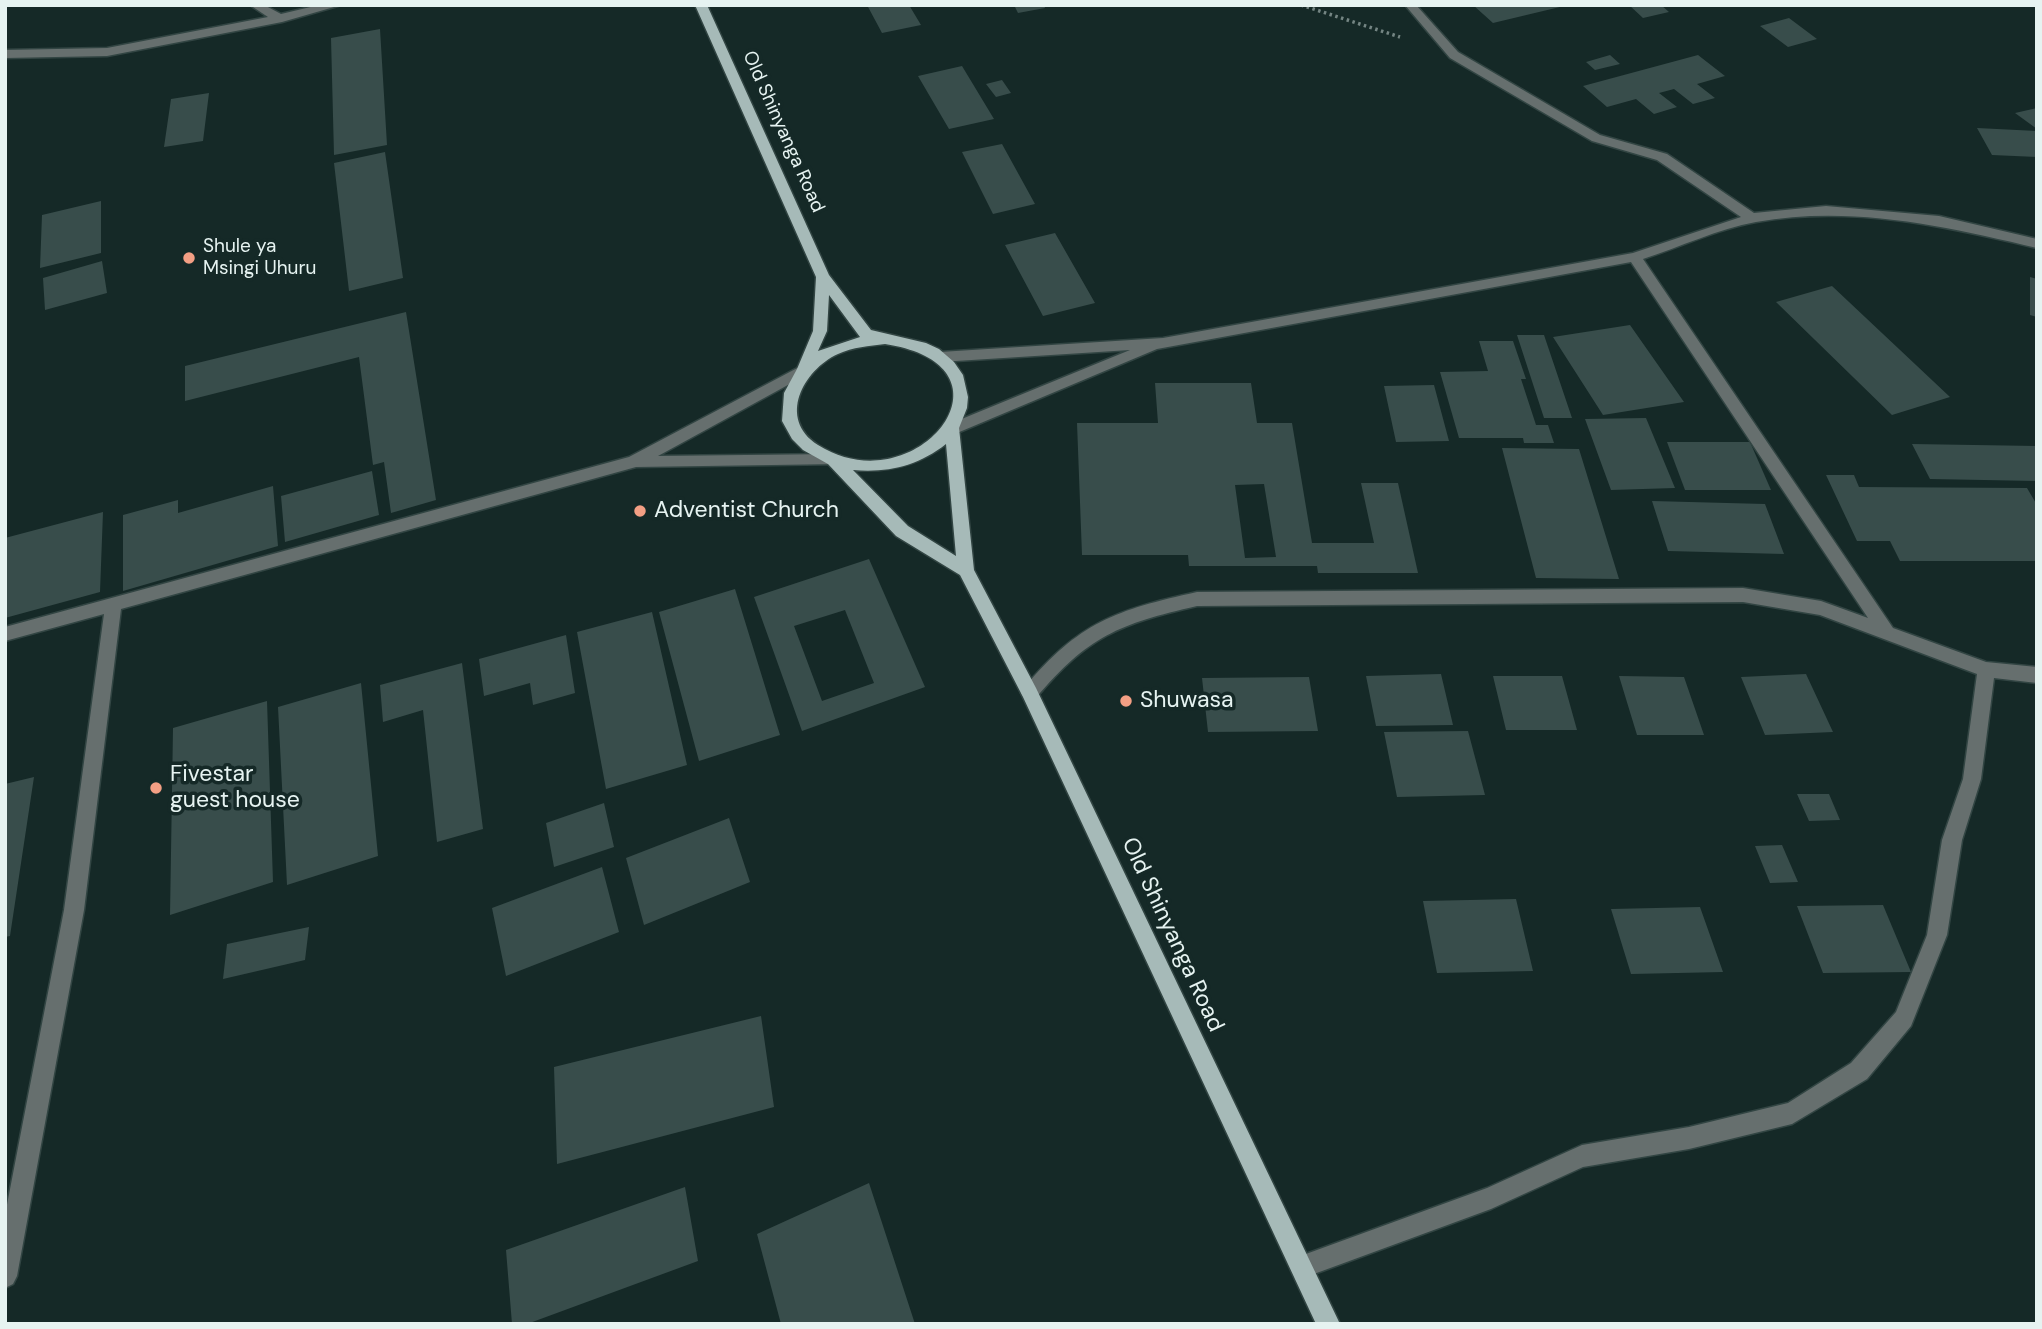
<!DOCTYPE html>
<html>
<head>
<meta charset="utf-8">
<style>
  body { margin:0 }
  #map { position:relative; width:2042px; height:1329px; overflow:hidden; background:#152927; font-family:"DM Sans",sans-serif }
  canvas { display:block }
  .frame { position:absolute; inset:0; border:7px solid #e6f3f1; pointer-events:none }
</style>
</head>
<body>
<div id="map">
<canvas width="2042" height="1329"></canvas>
<div class="frame"></div>
</div>
<script>
const ctx = document.querySelector('canvas').getContext('2d');
ctx.lineJoin = 'round';
function fillPath(path, color) {
  ctx.fillStyle = color;
  ctx.fill(path, 'evenodd');
}
function stroke(path, color, width, dash) {
  ctx.strokeStyle = color;
  ctx.lineWidth = width;
  ctx.lineCap = dash ? 'butt' : 'round';
  ctx.setLineDash(dash || []);
  ctx.stroke(path);
}
function label(font, color, halo, rows, align = 'center') {
  ctx.font = font + ' "DM Sans",sans-serif';
  ctx.lineWidth = 7;
  ctx.setLineDash([]);
  ctx.textBaseline = 'middle';
  ctx.strokeStyle = halo;
  ctx.fillStyle = color;
  for (const [text, x, y, turn = 0] of rows) {
    ctx.save();
    ctx.translate(x, y);
    ctx.rotate((+turn || 0) * Math.PI / 180);
    ctx.textAlign = isNaN(turn) ? turn : align;
    if (halo) ctx.strokeText(text, 0, 0);
    ctx.fillText(text, 0, 0);
    ctx.restore();
  }
}
fillPath(new Path2D(`
  M 867,5 L 909,5 L 921,25 L 882,33 Z
  M 1014,5 L 1044,5 L 1045,8 L 1018,13 Z
  M 1473,5 L 1564,5 L 1564,6 L 1493,23 Z
  M 1629,5 L 1661,5 L 1669,12 L 1643,18 Z
  M 1789,18 L 1817,39 L 1788,47 L 1760,26 Z
  M 380,29 L 387,145 L 334,155 L 331,38 Z
  M 1610,55 L 1620,64 L 1595,70 L 1586,62 Z
  M 1698,55 L 1725,76 L 1697,84 L 1715,98 L 1693,104 L 1674,89 L 1659,93 L 1677,107 L 1654,114 L 1636,99 L 1607,107 L 1583,86 Z
  M 962,66 L 994,119 L 949,129 L 918,76 Z
  M 1002,80 L 1011,93 L 996,97 L 986,84 Z
  M 209,93 L 203,141 L 164,147 L 171,99 Z
  M 2037,108 L 2037,129 L 2015,113 Z
  M 1977,128 L 2037,131 L 2037,157 L 1992,155 Z
  M 1002,144 L 1035,204 L 993,214 L 962,152 Z
  M 385,152 L 403,278 L 349,291 L 334,163 Z
  M 101,201 L 101,253 L 40,268 L 42,215 Z
  M 1055,233 L 1095,303 L 1043,316 L 1005,245 Z
  M 102,261 L 107,293 L 45,310 L 43,278 Z
  M 2030,277 L 2037,279 L 2037,317 L 2030,315 Z
  M 1832,286 L 1950,397 L 1892,415 L 1776,302 Z
  M 406,312 L 436,500 L 391,513 L 384,462 L 373,465 L 359,357 L 185,401 L 185,366 Z
  M 1630,325 L 1684,402 L 1603,415 L 1553,337 Z
  M 1517,335 L 1544,335 L 1572,418 L 1544,418 Z
  M 1479,341 L 1513,341 L 1526,379 L 1521,379 L 1536,425 L 1548,425 L 1554,443 L 1524,443 L 1523,438 L 1459,438 L 1440,372 L 1488,371 Z
  M 1155,383 L 1251,383 L 1257,423 L 1292,423 L 1312,543 L 1374,543 L 1361,483 L 1398,483 L 1418,573 L 1318,573 L 1317,566 L 1189,566 L 1188,555 L 1082,555 L 1077,423 L 1158,423 ZM 1264,484 L 1276,557 L 1245,558 L 1235,485 Z
  M 1434,385 L 1449,441 L 1396,442 L 1384,386 Z
  M 1646,418 L 1675,488 L 1611,490 L 1585,419 Z
  M 1667,442 L 1750,442 L 1771,490 L 1685,490 Z
  M 1912,444 L 2037,446 L 2037,481 L 1930,479 Z
  M 1502,448 L 1579,449 L 1619,579 L 1536,578 Z
  M 372,471 L 379,515 L 285,542 L 281,496 Z
  M 1826,475 L 1854,475 L 1859,487 L 2027,488 L 2037,505 L 2037,561 L 1900,561 L 1890,541 L 1857,541 Z
  M 273,486 L 278,546 L 123,591 L 123,515 L 178,500 L 178,513 Z
  M 1652,501 L 1765,504 L 1784,554 L 1668,551 Z
  M 103,512 L 100,592 L 5,618 L 5,538 Z
  M 869,559 L 925,687 L 802,731 L 754,597 ZM 845,610 L 874,683 L 822,701 L 794,626 Z
  M 735,589 L 780,735 L 699,761 L 659,612 Z
  M 652,612 L 687,765 L 606,789 L 577,632 Z
  M 566,635 L 575,693 L 533,705 L 530,683 L 484,696 L 479,659 Z
  M 462,663 L 483,829 L 437,842 L 423,710 L 383,722 L 380,685 Z
  M 1441,674 L 1453,725 L 1376,726 L 1366,676 Z
  M 1806,674 L 1833,732 L 1765,735 L 1741,677 Z
  M 1493,676 L 1562,676 L 1577,730 L 1506,730 Z
  M 1619,676 L 1684,677 L 1704,735 L 1637,735 Z
  M 1309,677 L 1318,731 L 1208,732 L 1202,678 Z
  M 361,683 L 378,856 L 287,885 L 278,707 Z
  M 267,701 L 273,882 L 170,915 L 173,728 Z
  M 1468,731 L 1485,795 L 1397,797 L 1384,732 Z
  M 34,777 L 10,936 L 5,937 L 5,784 Z
  M 1797,794 L 1829,794 L 1840,820 L 1809,821 Z
  M 604,803 L 614,847 L 554,867 L 546,823 Z
  M 729,818 L 750,882 L 644,925 L 626,858 Z
  M 1782,845 L 1798,882 L 1770,883 L 1755,846 Z
  M 602,867 L 619,932 L 506,976 L 492,908 Z
  M 1516,899 L 1533,971 L 1437,973 L 1423,901 Z
  M 1883,905 L 1911,972 L 1823,973 L 1797,906 Z
  M 1700,907 L 1723,972 L 1631,974 L 1611,909 Z
  M 309,927 L 305,960 L 223,979 L 227,944 Z
  M 761,1016 L 774,1107 L 557,1164 L 554,1067 Z
  M 869,1183 L 915,1324 L 781,1324 L 757,1234 Z
  M 685,1187 L 698,1261 L 527,1324 L 512,1324 L 506,1250 Z`), '#384d4b');
const minor = new Path2D(`
  M 250,5 L 264,5 L 281,14 L 319,5 L 341,5 L 282,22 L 107,56 L 5,58 L 5,50 L 107,48 L 268,17 Z
  M 1405,5 L 1416,5 L 1458,52 L 1600,135 L 1667,154 L 1754,213 L 1826,206 L 1939,216 L 2037,239 L 2037,248 C 1944,226 1851,205 1756,222 C 1718,229 1680,247 1643,259 L 1893,628 L 1986,662 L 2037,667 L 2037,683 L 1994,678 L 1981,779 L 1962,840 L 1947,935 L 1911,1026 L 1867,1079 L 1792,1124 L 1689,1149 L 1583,1167 L 1491,1209 L 1303,1278 L 1295,1274 L 1291,1266 L 1295,1258 L 1487,1188 L 1582,1145 L 1689,1127 L 1788,1103 L 1851,1063 L 1896,1012 L 1927,935 L 1942,840 L 1963,779 L 1977,674 L 1820,615 L 1743,602 L 1197,606 C 1119,624 1088,636 1036,698 L 1030,701 L 1024,698 L 1021,693 L 1024,688 C 1079,622 1116,610 1197,592 L 1743,588 L 1821,601 L 1868,618 L 1631,262 L 1157,349 L 957,433 L 947,433 L 944,429 L 947,425 L 1130,350 L 940,362 L 933,357 L 940,352 L 1163,338 L 1633,253 L 1741,217 L 1657,160 L 1592,141 L 1450,58 Z
  M 803,365 L 810,370 L 808,374 L 658,456 L 834,454 L 840,456 L 842,460 L 840,464 L 636,467 L 121,609 L 84,910 L 17,1276 L 13,1284 L 5,1288 L 5,1215 L 64,910 L 104,614 L 5,641 L 5,627 L 629,457 Z`);
const major = new Path2D(`
  M 695,5 L 707,5 L 829,275 L 871,330 L 926,343 L 939,349 L 954,362 L 963,375 L 968,397 L 967,408 L 959,428 L 974,570 L 1036,688 L 1340,1324 L 1316,1324 L 1023,697 L 960,575 L 896,536 L 828,464 L 803,450 L 792,439 L 782,421 L 784,393 L 797,369 L 813,331 L 816,277 ZM 829,295 L 860,337 L 818,351 L 827,331 ZM 885,344 C 1029,366 916,507 818,445 C 777,419 803,370 838,354 C 853,347 869,346 885,344 ZM 946,444 L 956,556 L 908,526 L 853,470 C 888,473 918,466 946,444 Z`);
stroke(minor, '#324543', 3);
stroke(major, '#324543', 3);
stroke(new Path2D(`
  M 1301,5 L 1400,37`), '#748583', 3.5, [2.5, 3.5]);
fillPath(minor, '#666f6e');
fillPath(major, '#a6bab8');
for (const [x, y, r, color] of [
  [189,258,7,"#f39f84"],
  [640,511,7,"#f39f84"],
  [1126,701,7,"#f39f84"],
  [156,788,7,"#f39f84"]
]) {
  const dot = new Path2D();
  dot.arc(x, y, r, 0, 2 * Math.PI);
  ctx.fillStyle = color;
  ctx.fill(dot);
  stroke(dot, '#152927', 2.5);
}
label('19px', '#e6f3f1', '#152927', [
  ["Old Shinyanga Road",783,132,66]
]);
label('19px', '#e6f3f1', '#152927', [
  ["Shule ya",203,247],
  ["Msingi Uhuru",203,269]
], 'left');
label('23px', '#e6f3f1', '#152927', [
  ["Adventist Church",654,511],
  ["Shuwasa",1140,701],
  ["Fivestar",170,775],
  ["guest house",170,801]
], 'left');
label('23px', '#e6f3f1', '#152927', [
  ["Old Shinyanga Road",1172,935,65]
]);
</script>
</body>
</html>
